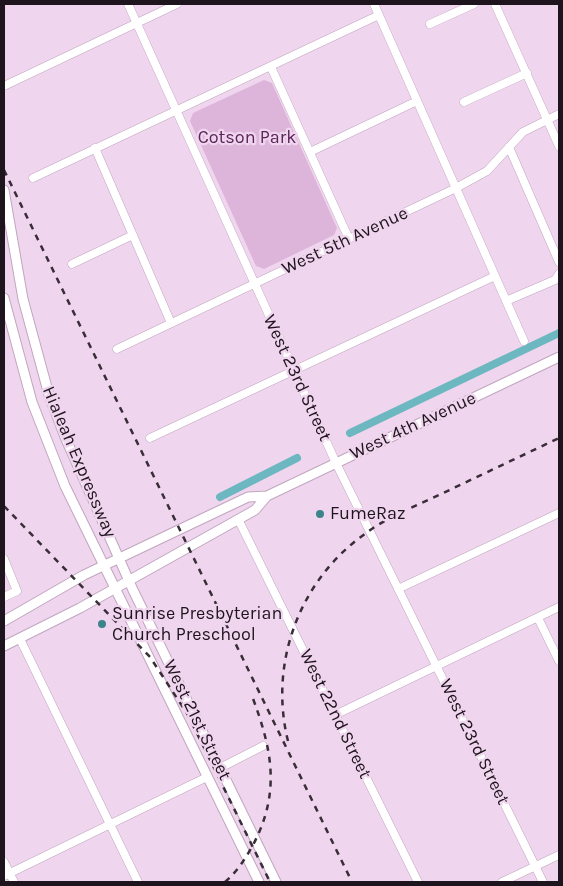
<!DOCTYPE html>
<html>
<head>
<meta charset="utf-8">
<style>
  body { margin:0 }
  #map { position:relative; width:563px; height:886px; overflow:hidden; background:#f0d5ee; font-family:Karla,sans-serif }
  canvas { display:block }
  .frame { position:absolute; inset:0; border:5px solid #1e141d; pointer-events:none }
</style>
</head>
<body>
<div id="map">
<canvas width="563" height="886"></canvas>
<div class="frame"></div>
</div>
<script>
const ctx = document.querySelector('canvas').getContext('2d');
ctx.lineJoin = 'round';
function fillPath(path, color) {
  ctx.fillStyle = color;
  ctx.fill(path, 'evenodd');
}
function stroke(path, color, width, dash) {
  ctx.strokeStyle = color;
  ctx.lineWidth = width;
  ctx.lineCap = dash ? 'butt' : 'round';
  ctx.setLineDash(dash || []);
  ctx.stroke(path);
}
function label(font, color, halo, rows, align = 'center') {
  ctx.font = font + ' Karla,sans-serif';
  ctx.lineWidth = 4.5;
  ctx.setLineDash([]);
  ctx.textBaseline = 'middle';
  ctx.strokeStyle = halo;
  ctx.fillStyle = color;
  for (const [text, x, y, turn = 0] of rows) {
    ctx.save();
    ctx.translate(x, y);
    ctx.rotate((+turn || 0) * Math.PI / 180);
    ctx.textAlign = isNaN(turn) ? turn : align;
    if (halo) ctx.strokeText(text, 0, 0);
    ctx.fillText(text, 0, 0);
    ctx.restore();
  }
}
fillPath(new Path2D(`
  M 264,80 L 272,83 L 337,228 L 334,235 L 264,269 L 256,266 L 190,121 L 193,113 Z`), '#deb5da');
stroke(new Path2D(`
  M 350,433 L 559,333
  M 220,497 L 297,458`), '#6db8c0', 8);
const minor = new Path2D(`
  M 128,4 L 336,463 L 543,882
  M 374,4 L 524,341
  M 495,4 L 559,146
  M 430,24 L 474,4
  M 271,67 L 349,239
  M 4,86 L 177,4
  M 464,102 L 527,73
  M 509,147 L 559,262
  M 95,148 L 171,323
  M 310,152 L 417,101
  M 33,178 L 379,15
  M 72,264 L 133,235
  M 506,301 L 555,280 L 559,274
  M 117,349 L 456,188 L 487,171 L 523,132 L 559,114
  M 150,438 L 495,276
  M 238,519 L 418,882
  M 4,559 L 17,591 L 4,597
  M 398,589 L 559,513
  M 538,618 L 559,661
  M 20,639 L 138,882
  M 335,715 L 559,607
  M 220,768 L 263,746
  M 4,862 L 14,882
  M 4,876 L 207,777
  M 502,882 L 559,855`);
const major = new Path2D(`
  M 4,190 L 23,299 L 49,395 L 65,437 L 133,590 L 276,882
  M 4,298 L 32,402 L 65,486 L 259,882
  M 4,621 L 84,575 L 168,535 L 248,497 L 267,496 L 559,357
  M 4,646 L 80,608 L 255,510 L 267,496`);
stroke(minor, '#c0a6be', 9);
stroke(major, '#c0a6be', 11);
stroke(minor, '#fff', 8);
stroke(major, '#fff', 9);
stroke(new Path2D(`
  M 4,170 L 352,882
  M 4,506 L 150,657 L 188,715 L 270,882
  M 288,741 C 269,665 298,583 362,536 C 385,518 413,507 439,495 C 479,476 519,457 559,438
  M 225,882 C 237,872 245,859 253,845 C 281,792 272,749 252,696`), '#392d38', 2.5, [6, 6]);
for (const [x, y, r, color] of [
  [320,514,5,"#3c838b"],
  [102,624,5,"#3c838b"]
]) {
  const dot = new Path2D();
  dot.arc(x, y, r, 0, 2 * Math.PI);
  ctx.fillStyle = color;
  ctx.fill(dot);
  stroke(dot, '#f0d5ee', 2);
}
label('18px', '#5a2558', '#f0d5ee', [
  ["Cotson Park",247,138]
]);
label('18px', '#1e141d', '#f0d5ee', [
  ["West 5th Avenue",345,241,-25],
  ["West 23rd Street",297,378,65],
  ["West 4th Avenue",413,426,-25],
  ["Hialeah Expressway",79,462,67],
  ["West 22nd Street",335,714,64],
  ["West 21st Street",197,720,64],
  ["West 23rd Street",474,742,64]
]);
label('18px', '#1e141d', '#f0d5ee', [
  ["FumeRaz",330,514],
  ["Sunrise Presbyterian",112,614],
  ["Church Preschool",112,635]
], 'left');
</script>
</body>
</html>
